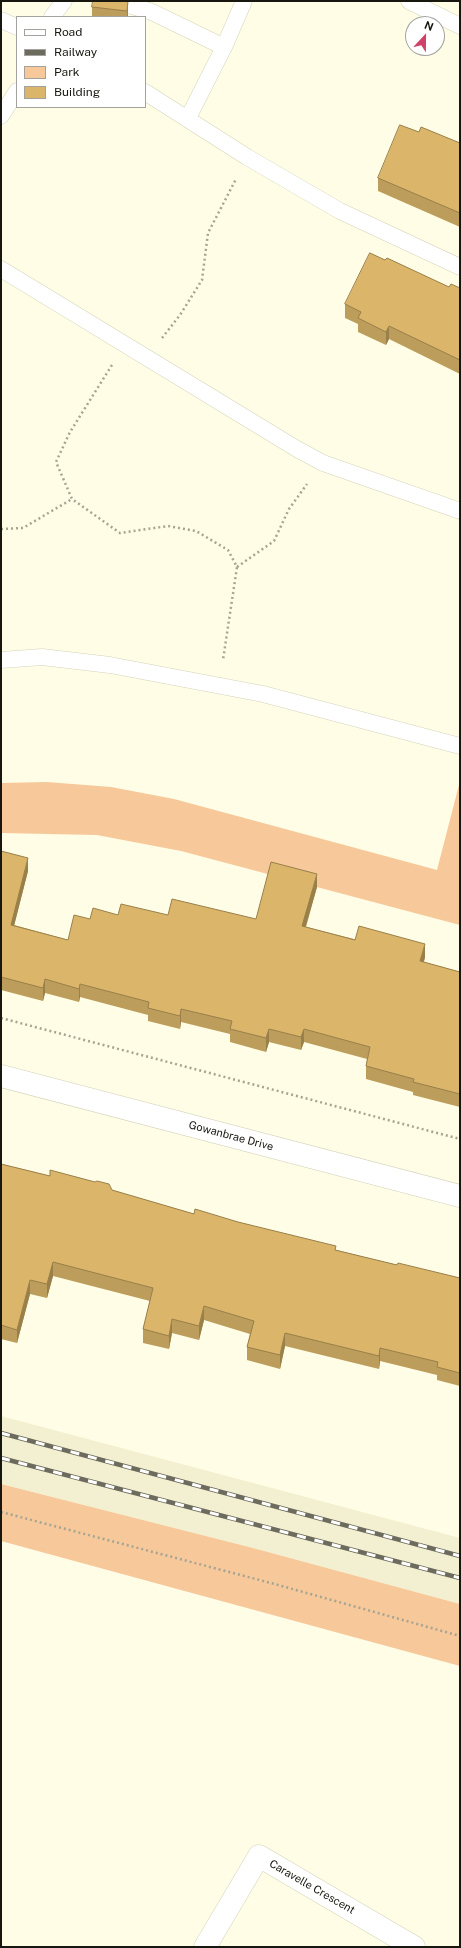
<!DOCTYPE html>
<html>
<head>
<meta charset="utf-8">
<style>
  body { margin:0 }
  #map { position:relative; width:461px; height:1948px; overflow:hidden; background:#fffde5; font-family:"Public Sans",sans-serif }
  canvas { display:block }
  .frame { position:absolute; inset:0; border:2px solid #18170f; pointer-events:none }
  .legend { position:absolute; left:16px; top:16px; width:130px; height:92px; box-sizing:border-box; background:#fff; border:1px solid #a3a29f; margin:0; padding:5px 7px; list-style:none; font-size:12px; color:#18170f }
  .legend li { display:flex; align-items:center; gap:8px; height:20px }
  .legend b { width:20px; border:1px solid #a3a29f }
  .north { position:absolute; left:405px; top:16px; width:40px; height:40px; box-sizing:border-box; background:#fff; border:1px solid #a3a29f; border-radius:50%; rotate:22deg; font-size:11px; font-weight:700; line-height:16px; text-align:center; color:#18170f }
  .north::after { content:''; display:block; margin:auto; width:14px; height:18px; background:#d04169; clip-path:polygon(50% 0,100% 100%,50% 72%,0 100%) }
</style>
</head>
<body>
<div id="map">
<canvas width="461" height="1948"></canvas>
<div class="frame"></div>
<ul class="legend">
<li><b style="height:5px;background:#fff"></b>Road</li>
<li><b style="height:5px;background:#6d6b5d"></b>Railway</li>
<li><b style="height:11px;background:#f6c89a"></b>Park</li>
<li><b style="height:11px;background:#dbb66a"></b>Building</li>
</ul>
<div class="north">N</div>
</div>
<script>
const ctx = document.querySelector('canvas').getContext('2d');
ctx.lineJoin = 'round';
function fillPath(path, color) {
  ctx.fillStyle = color;
  ctx.fill(path, 'evenodd');
}
function stroke(path, color, width, dash) {
  ctx.strokeStyle = color;
  ctx.lineWidth = width;
  ctx.lineCap = dash ? 'butt' : 'round';
  ctx.setLineDash(dash || []);
  ctx.stroke(path);
}
function label(font, color, halo, rows, align = 'center') {
  ctx.font = font + ' "Public Sans",sans-serif';
  ctx.lineWidth = 3;
  ctx.setLineDash([]);
  ctx.textBaseline = 'middle';
  ctx.strokeStyle = halo;
  ctx.fillStyle = color;
  for (const [text, x, y, turn = 0] of rows) {
    ctx.save();
    ctx.translate(x, y);
    ctx.rotate((+turn || 0) * Math.PI / 180);
    ctx.textAlign = isNaN(turn) ? turn : align;
    if (halo) ctx.strokeText(text, 0, 0);
    ctx.fillText(text, 0, 0);
    ctx.restore();
  }
}
fillPath(new Path2D(`
  M 1,1416 L 460,1538 L 460,1604 L 253,1548 L 1,1484 Z`), '#f3f0d1');
fillPath(new Path2D(`
  M 460,781 L 460,925 L 181,851 L 97,835 L 1,833 L 1,783 L 47,782 L 111,787 L 174,799 L 437,870 Z
  M 1,1484 L 253,1548 L 460,1604 L 460,1666 L 1,1541 Z`), '#f6c89a');
const lane = new Path2D(`
  M 116,1 L 152,12 L 224,47
  M 409,1 L 460,26
  M 52,17 L 64,1
  M 1,20 L 17,27
  M 145,92 L 247,157 L 340,211 L 460,267
  M 1,116 L 17,91
  M 188,118 L 224,47 L 244,1
  M 1,269 L 297,449 L 323,463 L 460,511
  M 1,660 L 42,657 L 110,665 L 263,694 L 460,746`);
const street = new Path2D(`
  M 1,1076 L 460,1196
  M 205,1947 L 259,1856 L 414,1947`);
stroke(lane, '#d5d3bc', 17);
stroke(street, '#d5d3bc', 23);
stroke(new Path2D(`
  M 162,338 L 180,315 L 202,280 L 208,233 L 236,179
  M 112,365 L 70,432 L 56,462 L 72,499 L 120,533 L 168,526 L 196,531 L 228,550 L 237,567 L 223,660
  M 1,529 L 23,528 L 72,499
  M 237,567 L 274,541 L 289,509 L 307,484
  M 1,1018 L 460,1139
  M 1,1512 L 271,1583 L 460,1636`), '#a6a492', 2.5, [2, 3]);
stroke(lane, '#fff', 16);
stroke(street, '#fff', 22);
const rail = new Path2D(`
  M 1,1433 L 460,1556
  M 1,1458 L 460,1578`);
stroke(rail, '#6d6b5d', 4.5);
stroke(rail, '#fff', 3, [9]);
fillPath(new Path2D(`
  M 128,1 L 128,17 L 92,17 L 92,7 Z
  M 419,132 L 460,143 L 460,227 L 378,191 L 378,178 Z
  M 385,260 L 449,287 L 460,288 L 460,374 L 389,339 L 386,345 L 358,332 L 358,324 L 345,318 L 345,304 Z
  M 1,851 L 28,871 L 14,925 L 68,940 L 90,919 L 118,915 L 168,915 L 256,919 L 317,887 L 306,927 L 425,957 L 424,962 L 460,972 L 460,1107 L 413,1095 L 413,1092 L 366,1079 L 366,1066 L 367,1059 L 304,1042 L 301,1050 L 269,1042 L 266,1052 L 230,1042 L 230,1034 L 181,1022 L 180,1029 L 148,1021 L 148,1015 L 80,997 L 79,1002 L 45,993 L 43,1001 L 1,990 Z
  M 1,1164 L 50,1176 L 112,1190 L 194,1214 L 238,1222 L 336,1250 L 397,1265 L 460,1278 L 460,1386 L 437,1380 L 437,1375 L 380,1361 L 379,1369 L 285,1346 L 280,1369 L 247,1360 L 247,1347 L 250,1334 L 204,1320 L 199,1340 L 172,1333 L 169,1349 L 143,1343 L 143,1329 L 150,1301 L 53,1276 L 47,1298 L 30,1294 L 17,1343 L 1,1339 Z`), '#bc9d5b');
fillPath(new Path2D(`
  M 128,1 L 128,17 L 127,17 Z
  M 389,326 L 389,339 L 386,345 L 386,332 Z
  M 28,858 L 28,871 L 11,938 L 11,925 Z
  M 317,874 L 317,887 L 302,939 L 302,926 Z
  M 425,944 L 425,957 L 420,975 L 420,961 Z
  M 45,979 L 45,993 L 43,1001 L 43,988 Z
  M 80,984 L 80,997 L 79,1002 L 79,989 Z
  M 181,1009 L 181,1022 L 180,1029 L 180,1016 Z
  M 269,1029 L 269,1042 L 266,1052 L 266,1038 Z
  M 304,1029 L 304,1042 L 301,1050 L 301,1037 Z
  M 53,1262 L 53,1276 L 47,1298 L 47,1284 Z
  M 30,1280 L 30,1294 L 17,1343 L 17,1330 Z
  M 204,1306 L 204,1320 L 199,1340 L 199,1326 Z
  M 172,1319 L 172,1333 L 169,1349 L 169,1336 Z
  M 285,1333 L 285,1346 L 280,1369 L 280,1355 Z
  M 380,1348 L 380,1361 L 379,1369 L 379,1356 Z`), '#997f4a');
const building = new Path2D(`
  M 93,1 L 128,1 L 127,11 L 92,7 Z
  M 400,125 L 419,132 L 421,127 L 460,143 L 460,213 L 378,178 Z
  M 370,253 L 385,260 L 387,258 L 449,287 L 451,284 L 460,288 L 460,360 L 389,326 L 386,332 L 358,318 L 361,312 L 345,304 Z
  M 1,851 L 28,858 L 11,925 L 68,940 L 74,915 L 90,919 L 93,908 L 118,915 L 121,904 L 168,915 L 172,899 L 256,919 L 271,862 L 317,874 L 302,926 L 355,940 L 359,926 L 425,944 L 420,961 L 460,972 L 460,1094 L 413,1082 L 414,1079 L 366,1066 L 370,1047 L 304,1029 L 301,1037 L 269,1029 L 266,1038 L 230,1029 L 232,1021 L 181,1009 L 180,1016 L 148,1008 L 149,1002 L 80,984 L 79,989 L 45,979 L 43,988 L 1,977 Z
  M 1,1164 L 50,1176 L 50,1170 L 95,1182 L 97,1181 L 109,1184 L 112,1190 L 194,1214 L 195,1209 L 238,1222 L 336,1246 L 335,1250 L 397,1265 L 398,1263 L 460,1278 L 460,1373 L 437,1367 L 438,1362 L 380,1348 L 379,1356 L 285,1333 L 280,1355 L 247,1347 L 254,1321 L 204,1306 L 199,1326 L 172,1319 L 169,1336 L 143,1329 L 153,1288 L 53,1262 L 47,1284 L 30,1280 L 17,1330 L 1,1325 Z`);
fillPath(building, '#dbb66a');
stroke(building, '#997f4a', 1);
label('11px', '#18170f', '#fff', [
  ["Gowanbrae Drive",231,1136,15],
  ["Caravelle Crescent",312,1887,30]
]);
</script>
</body>
</html>
